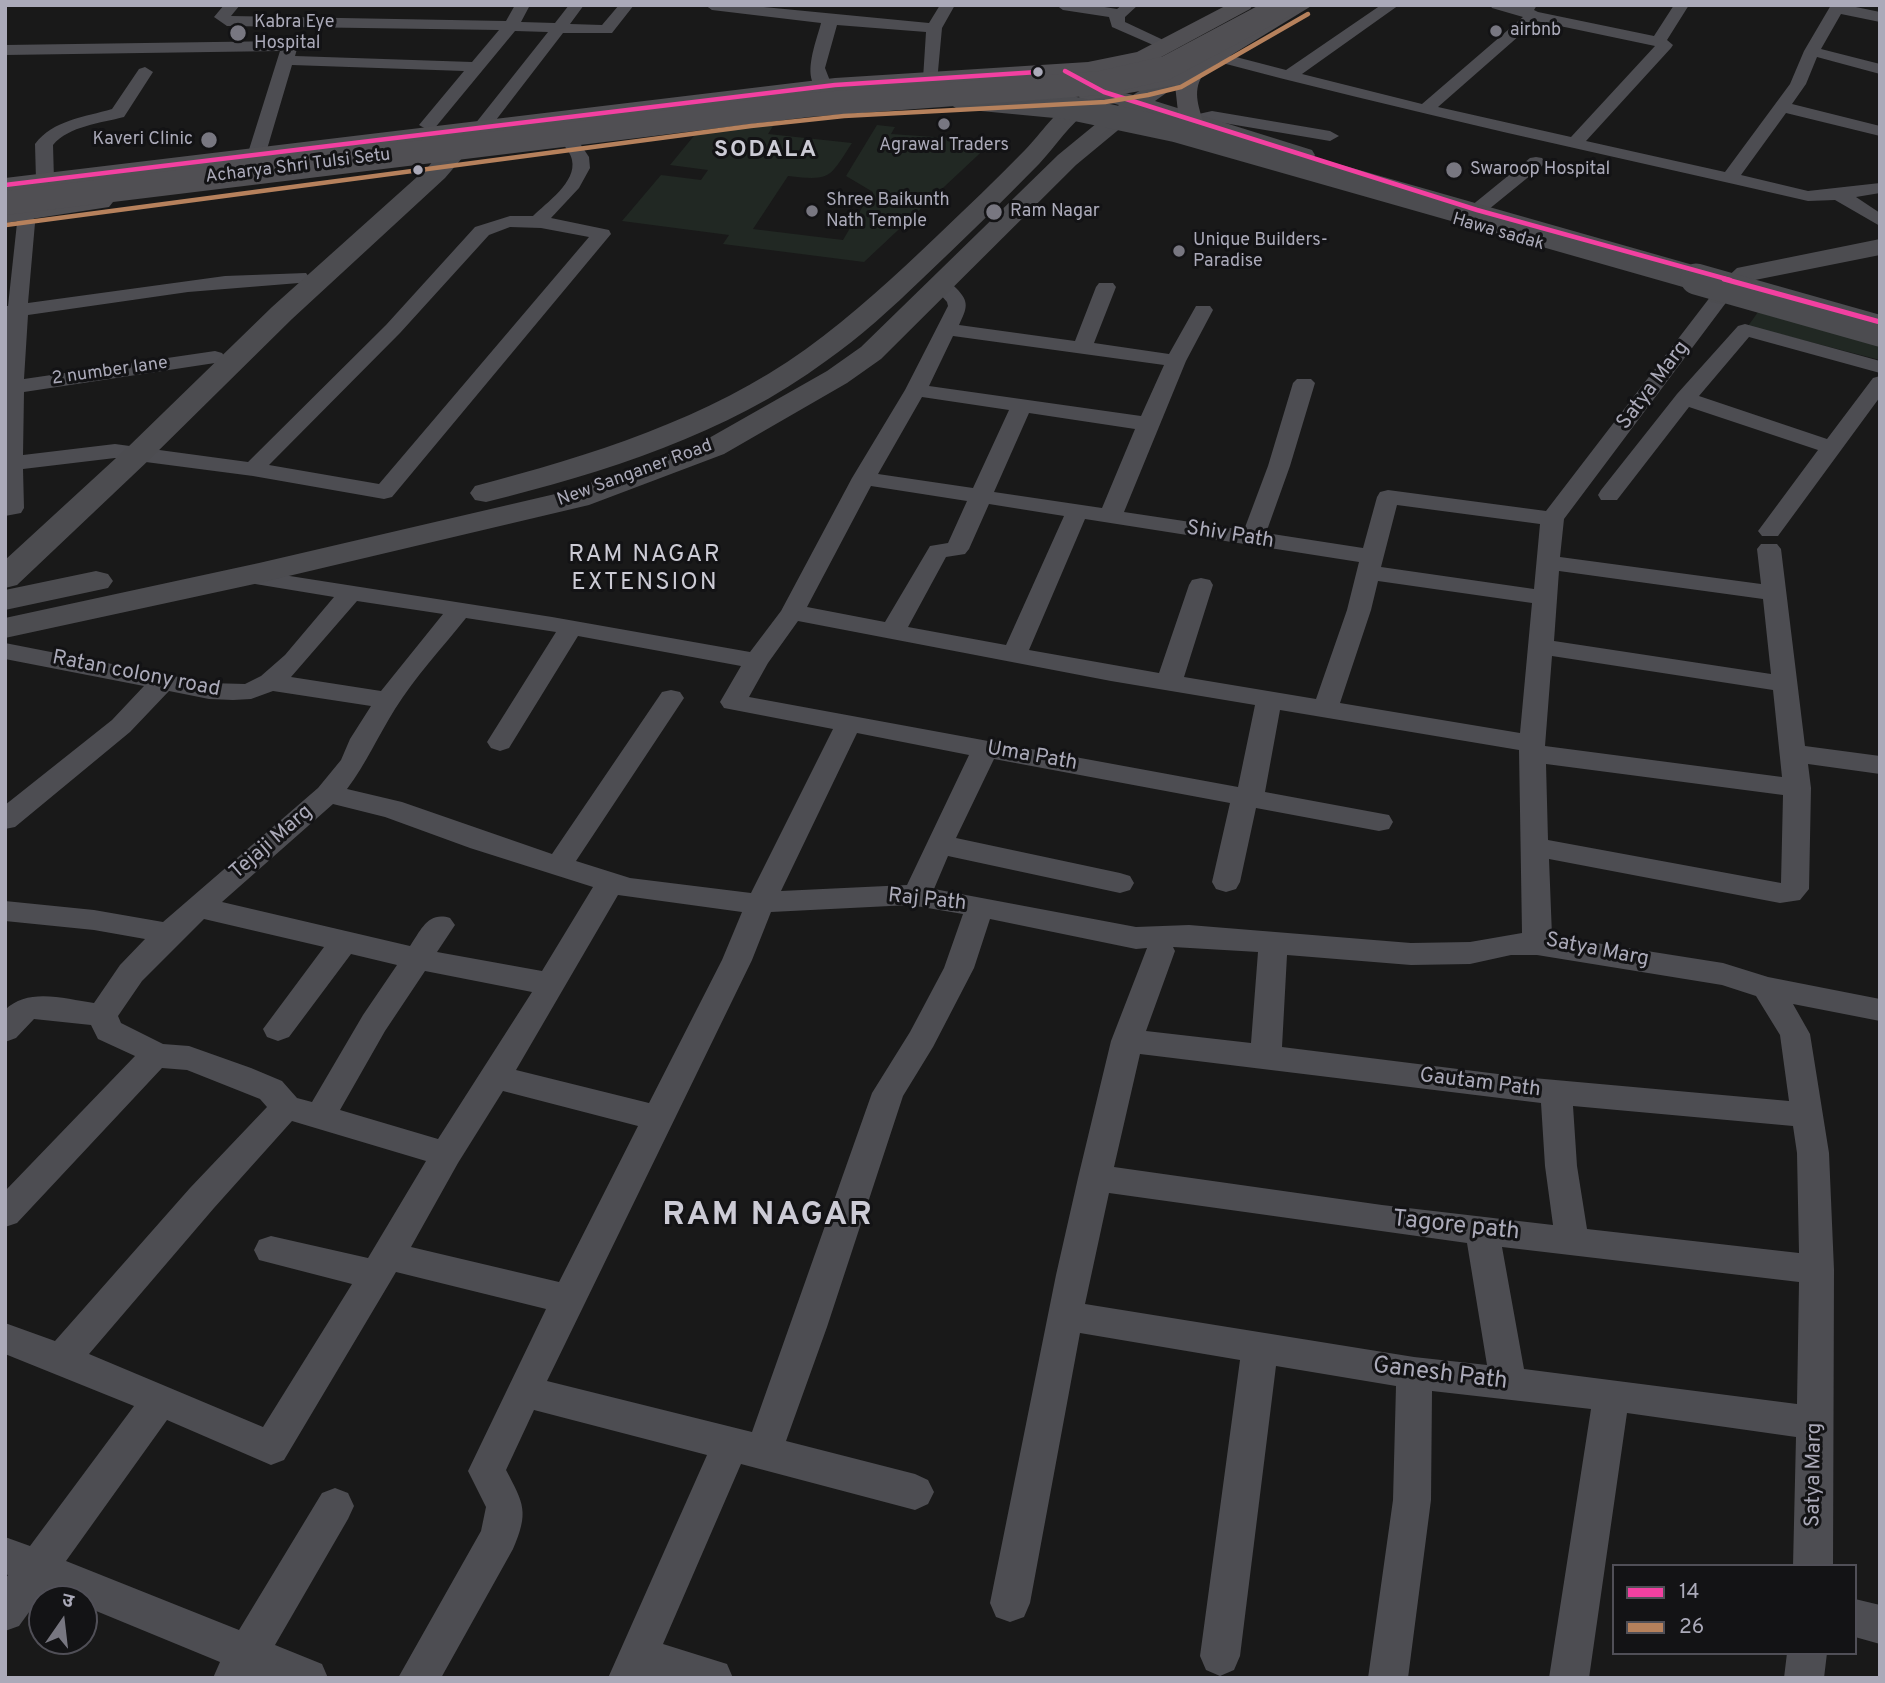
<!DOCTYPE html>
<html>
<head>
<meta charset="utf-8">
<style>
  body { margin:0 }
  #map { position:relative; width:1885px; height:1683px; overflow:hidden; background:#191919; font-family:Overpass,"Noto Sans Devanagari",sans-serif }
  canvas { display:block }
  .frame { position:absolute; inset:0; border:7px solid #abaab9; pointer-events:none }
  .legend { position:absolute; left:1612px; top:1564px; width:245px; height:91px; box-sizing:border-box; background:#131315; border:2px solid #504f57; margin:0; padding:9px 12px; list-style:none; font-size:21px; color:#abaab9 }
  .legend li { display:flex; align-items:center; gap:14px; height:35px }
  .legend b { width:35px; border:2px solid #504f57 }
  .north { position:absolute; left:28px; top:1585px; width:70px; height:70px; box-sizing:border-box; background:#131315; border:2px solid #504f57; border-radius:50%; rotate:14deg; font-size:19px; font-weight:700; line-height:28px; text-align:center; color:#abaab9 }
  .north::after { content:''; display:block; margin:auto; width:24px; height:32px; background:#787781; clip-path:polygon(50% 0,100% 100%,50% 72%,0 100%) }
</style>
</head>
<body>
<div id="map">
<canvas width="1885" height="1683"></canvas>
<div class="frame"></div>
<ul class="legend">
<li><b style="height:9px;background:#f240a1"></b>14</li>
<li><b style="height:9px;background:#b6815c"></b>26</li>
</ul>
<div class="north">उ</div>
</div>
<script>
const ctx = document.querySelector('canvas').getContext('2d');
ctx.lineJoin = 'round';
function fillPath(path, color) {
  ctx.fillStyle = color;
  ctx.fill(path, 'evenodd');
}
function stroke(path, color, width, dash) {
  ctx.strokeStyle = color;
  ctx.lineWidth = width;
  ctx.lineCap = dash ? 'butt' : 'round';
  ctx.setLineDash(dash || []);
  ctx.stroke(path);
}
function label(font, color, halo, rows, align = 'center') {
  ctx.font = font + ' Overpass,sans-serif';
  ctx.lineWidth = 6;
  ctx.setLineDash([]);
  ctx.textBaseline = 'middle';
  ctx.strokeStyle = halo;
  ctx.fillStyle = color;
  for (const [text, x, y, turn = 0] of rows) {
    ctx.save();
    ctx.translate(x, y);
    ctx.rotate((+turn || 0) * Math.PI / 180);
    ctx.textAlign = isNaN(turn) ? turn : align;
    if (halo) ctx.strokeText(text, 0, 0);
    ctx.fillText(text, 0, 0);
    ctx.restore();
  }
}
fillPath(new Path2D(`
  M 780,115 L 768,134 L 852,143 C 829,178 832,181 788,176 L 753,229 L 843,240 L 866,201 L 872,201 L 873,192 L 846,176 L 877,125 L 895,127 L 891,134 L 993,141 L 864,262 L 723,244 L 729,235 L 622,221 L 661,175 L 701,180 L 708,170 L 670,165 L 702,126 Z
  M 1758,312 L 1880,346 L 1880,360 L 1748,326 Z`), '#212823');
fillPath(new Path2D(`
  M 224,5 L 240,5 L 231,16 L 506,21 L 515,5 L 530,5 L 521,22 L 555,23 L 569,5 L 584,5 L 570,24 L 602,25 L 619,5 L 634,5 L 612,33 L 563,33 L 486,133 L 480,134 L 471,129 L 548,32 L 515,31 L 434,129 L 428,130 L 419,125 L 464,71 L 292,65 L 265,156 L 256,161 L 247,156 L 280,51 L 5,55 L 5,45 L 284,41 L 291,37 L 299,42 L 295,56 L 472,62 L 499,30 L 227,26 L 214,17 Z
  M 705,5 L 743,5 L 929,23 L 940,5 L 955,5 L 942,28 L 937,82 L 931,84 L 923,79 L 926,32 L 837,25 L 825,68 L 832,86 L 824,91 C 798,85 817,40 821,23 L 712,10 Z
  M 1056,5 L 1092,5 L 1117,9 L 1122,5 L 1138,5 L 1125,17 L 1125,22 L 1174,45 L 1166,50 L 1160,48 L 1112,27 L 1109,17 L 1063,10 Z
  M 1381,5 L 1399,5 L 1302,74 L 1422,104 L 1523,17 L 1492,8 L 1490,5 L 1537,5 L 1534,10 L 1538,12 L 1654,36 L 1674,5 L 1689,5 L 1667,40 L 1673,45 L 1671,48 L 1586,141 L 1725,172 L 1790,84 L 1804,51 L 1831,5 L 1846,5 L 1880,12 L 1880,22 L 1841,14 L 1821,49 L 1880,64 L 1880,74 L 1817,57 L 1806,84 L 1792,104 L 1880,126 L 1880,136 L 1786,113 L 1741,175 L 1808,191 L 1880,183 L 1880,193 L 1856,197 L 1880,213 L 1880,226 L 1835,200 L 1808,201 C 1607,155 1406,112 1207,59 L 1205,56 L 1213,51 L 1286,70 ZM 1536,21 L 1655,46 L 1571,137 L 1438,107 Z
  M 145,67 L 153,72 L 124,117 C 101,123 69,126 53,145 L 54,180 L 51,184 L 39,184 L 36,180 L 35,144 C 53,120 85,117 112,109 L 139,69 Z
  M 1212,111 L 1330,131 L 1339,136 L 1330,141 L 1212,121 L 1191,126 L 1182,121 L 1185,117 Z
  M 569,135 L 575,136 L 589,157 L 590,168 L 579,188 L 551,218 L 609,230 L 611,234 L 392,497 L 384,499 L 253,476 L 115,458 L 23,469 L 24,508 L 21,513 L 5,516 L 7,318 L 5,318 L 5,306 L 8,306 L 17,223 L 15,213 L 17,209 L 31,209 L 35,223 L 28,303 L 225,276 L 306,273 L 309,277 L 306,281 L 299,283 L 188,292 L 28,315 L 24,379 L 215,351 L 222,353 L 225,357 L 222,361 L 215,363 L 24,392 L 23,455 L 115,444 L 248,462 L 386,325 L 475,227 L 510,216 L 533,216 C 546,203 577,182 572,160 C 571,153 564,146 560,140 ZM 510,227 L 541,228 L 589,237 L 379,484 L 269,465 L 400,333 L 489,235 Z
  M 1536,157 L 1542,158 L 1545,162 L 1542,166 L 1483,214 L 1471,214 L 1468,210 L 1471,206 L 1530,158 Z
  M 941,278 C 948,280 951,283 956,288 C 970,302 967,308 959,325 L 1075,341 L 1096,287 L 1099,283 L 1113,283 L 1116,287 L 1094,343 L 1169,354 L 1196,306 L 1210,306 L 1213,310 L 1186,361 L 1124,512 L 1244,530 L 1268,466 L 1293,383 L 1297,379 L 1311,379 L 1315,383 L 1290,466 L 1266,533 L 1363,548 L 1377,497 L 1380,492 L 1388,490 L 1546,511 L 1714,292 L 1728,292 L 1731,296 L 1728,300 L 1564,519 L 1560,557 L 1761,584 L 1757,549 L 1761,544 L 1777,544 L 1781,549 L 1805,746 L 1880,756 L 1880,774 L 1808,764 L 1811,788 L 1809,889 L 1800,900 L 1780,903 L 1549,859 L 1552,936 L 1723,963 L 1768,977 L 1880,999 L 1880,1021 L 1793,1004 L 1810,1034 L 1829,1153 L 1834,1270 L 1833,1566 L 1793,1566 L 1796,1437 L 1627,1413 L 1589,1678 L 1549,1678 L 1591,1409 L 1432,1391 L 1431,1500 L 1408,1678 L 1368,1678 L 1393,1500 L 1396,1386 L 1276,1366 L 1240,1656 L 1234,1670 L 1220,1676 L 1206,1670 L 1200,1656 L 1240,1360 L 1080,1333 L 1030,1603 L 1024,1617 L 1010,1622 L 996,1617 L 990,1603 L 1056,1275 L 1078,1178 L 1111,1041 L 1147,948 L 1136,949 L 990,919 L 974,968 L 933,1047 L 903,1096 L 827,1327 L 786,1441 L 915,1474 L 928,1480 L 934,1492 L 928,1504 L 915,1510 L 741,1464 L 663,1644 L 727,1664 L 733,1678 L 608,1678 L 707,1455 L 534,1410 L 506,1470 C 524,1504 529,1512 513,1549 L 441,1678 L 398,1678 L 481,1531 L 486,1507 L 468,1471 L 546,1309 L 396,1272 L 284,1460 L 271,1465 L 167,1420 L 66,1561 L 239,1630 L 322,1493 L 335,1488 L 348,1493 L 354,1506 L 348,1519 L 275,1645 L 322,1664 L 328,1678 L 213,1678 L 220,1662 L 84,1606 L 84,1599 L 67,1599 L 45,1590 L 19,1626 L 5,1631 L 5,1579 L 8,1575 L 5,1574 L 5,1537 L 30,1546 L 134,1406 L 5,1354 L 5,1323 L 55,1341 L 190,1188 L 267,1107 L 260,1099 L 187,1070 L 162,1068 L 17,1223 L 5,1227 L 5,1191 L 135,1056 L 98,1039 L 91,1025 L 34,1019 L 16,1038 L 5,1042 L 5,1010 C 28,987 65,999 94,1003 L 120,965 L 145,939 L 94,930 L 5,921 L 5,901 L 94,910 L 163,922 L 318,788 L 341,760 L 350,739 L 371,706 L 273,691 L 251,699 L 233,700 L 209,699 L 169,691 L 130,732 L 15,827 L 5,829 L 5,805 L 112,720 L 144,686 L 5,659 L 5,643 L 209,683 L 245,684 L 261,676 L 285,655 L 334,597 L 237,581 L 233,576 L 237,571 L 245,569 L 552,617 L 750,652 L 781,611 L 852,478 L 905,390 L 948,306 L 947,302 L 931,284 ZM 953,336 L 1164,365 L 1141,416 L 929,386 ZM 922,397 L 1009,410 L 973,488 L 878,474 ZM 1029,413 L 1135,429 L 1102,508 L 994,492 ZM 871,486 L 967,501 L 948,543 L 930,546 L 885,622 L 807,607 ZM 989,504 L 1064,516 L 1006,645 L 908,627 L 946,557 L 965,554 L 969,549 ZM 1397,505 L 1540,524 L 1534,589 L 1381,567 ZM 1085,519 L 1359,562 L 1347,610 L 1316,699 L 1184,677 L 1213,585 L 1210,580 L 1201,578 L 1192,580 L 1189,585 L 1159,673 L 1029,650 ZM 1559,571 L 1763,599 L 1771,674 L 1554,641 ZM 1378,581 L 1532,603 L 1520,733 L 1340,703 L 1371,610 ZM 357,601 L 443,614 L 381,691 L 291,677 ZM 466,618 L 556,632 L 487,742 L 491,748 L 500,751 L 509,748 L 578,636 L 741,666 L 720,702 L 724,708 L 833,729 L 751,893 L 630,878 L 576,861 L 684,698 L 680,692 L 671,690 L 662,692 L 552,854 L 402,802 L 347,789 C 366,764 378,736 395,709 C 415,677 442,648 466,618 ZM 798,621 L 1111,681 L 1255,705 L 1238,787 L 749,697 L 768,663 ZM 1552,656 L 1773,690 L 1782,777 L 1545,746 ZM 1280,710 L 1519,750 L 1522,933 L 1470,942 L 1411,943 L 1189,925 L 1136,927 L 934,889 L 948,856 L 1120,893 L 1130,890 L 1134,883 L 1130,876 L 1120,873 L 956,838 L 994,759 L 1230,803 L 1212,882 L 1216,889 L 1226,892 L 1236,889 L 1240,882 L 1256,808 L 1379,831 L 1389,829 L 1393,822 L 1389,815 L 1265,792 ZM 857,733 L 969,755 L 907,885 L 781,891 ZM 1546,764 L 1783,795 L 1781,883 L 1548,840 ZM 333,804 L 385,817 L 470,848 L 593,887 L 542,971 L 437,952 L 455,925 L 450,918 C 428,911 421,930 410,946 L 222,902 ZM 618,895 L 742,912 L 722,960 L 649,1103 L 516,1070 ZM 910,905 L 963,914 L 944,968 L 910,1032 L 872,1093 L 752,1432 L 547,1381 L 752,960 L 771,912 ZM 204,919 L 324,947 L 263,1029 L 267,1037 L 278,1041 L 289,1037 L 351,954 L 397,965 L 363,1015 L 312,1102 L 297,1098 L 282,1081 L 251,1068 L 189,1046 L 163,1044 L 121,1023 L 118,1016 L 142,981 ZM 1173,947 L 1258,952 L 1251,1043 L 1146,1031 L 1175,951 ZM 1287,955 L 1411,965 L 1470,964 L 1511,955 L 1537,955 L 1722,985 L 1756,996 L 1780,1035 L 1789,1101 L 1522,1077 L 1282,1047 ZM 425,971 L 532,992 L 438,1139 L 340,1110 L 385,1031 ZM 1140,1054 L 1541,1103 L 1545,1166 L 1553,1225 L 1382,1205 L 1114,1167 ZM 503,1091 L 638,1126 L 559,1282 L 411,1247 L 458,1163 ZM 1573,1106 L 1793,1126 L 1797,1153 L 1799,1253 L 1587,1229 L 1577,1166 ZM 292,1121 L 426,1161 L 368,1258 L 271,1236 L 259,1240 L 254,1250 L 259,1260 L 352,1284 L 263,1427 L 89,1354 L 214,1208 ZM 1109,1193 L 1467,1243 L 1487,1365 L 1414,1357 L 1085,1304 ZM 1502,1247 L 1799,1282 L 1797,1404 L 1524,1369 Z
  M 1745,324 L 1880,361 L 1880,373 L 1749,337 L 1699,396 L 1827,439 L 1873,378 L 1880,376 L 1880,397 L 1778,536 L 1762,536 L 1758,531 L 1818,450 L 1689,407 L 1617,500 L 1601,500 L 1598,495 L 1601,490 L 1677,394 L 1738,326 Z
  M 1855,1599 L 1880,1605 L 1880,1644 L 1855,1637 Z
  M 1787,1653 L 1827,1653 L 1824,1678 L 1784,1678 Z`), '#4d4d52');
fillPath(new Path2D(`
  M 1176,71 L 1184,73 L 1187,78 L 1155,101 L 1312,150 L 1315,155 L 1312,160 L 1303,162 L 1140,112 L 1076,165 L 881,359 L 847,383 L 724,454 L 589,505 L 259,583 L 5,638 L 5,618 L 259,563 L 568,491 L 702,442 L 827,371 L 861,347 L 1058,155 L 1119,105 C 1109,102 1100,104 1090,110 C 1069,124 1056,146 1039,164 C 1001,203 962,241 922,279 C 892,308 860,337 826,361 C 728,434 603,473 486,502 L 475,500 L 470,493 L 475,486 C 589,456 709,419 806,349 C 853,315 896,275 938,235 C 967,207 997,179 1025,150 C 1042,133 1056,109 1078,98 C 1097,88 1114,89 1133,95 L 1168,73 Z
  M 455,125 L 463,127 L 467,132 L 463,157 L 445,178 L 292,319 L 150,459 L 17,585 L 5,588 L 5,560 L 128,447 L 272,307 L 427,168 C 444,151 436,143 447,127 Z
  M 1880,239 L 1880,255 L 1755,280 L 1731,302 L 1721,304 L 1711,302 L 1707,296 L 1737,268 Z
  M 96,571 L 108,574 L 113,581 L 108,588 L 5,610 L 5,590 Z`), '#4c4c50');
fillPath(new Path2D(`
  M 1227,5 L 1253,5 L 1250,9 L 1152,62 L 1088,76 L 835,92 L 5,192 L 5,178 L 835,78 L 1088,62 L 1137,52 Z
  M 1287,5 L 1313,5 L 1207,70 C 1192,86 1197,102 1203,121 L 1199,126 L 1183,126 L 1179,121 L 1175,85 L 1088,100 L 1080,98 L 1077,93 L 1080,88 L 1088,86 L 1168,73 Z
  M 100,194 L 109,197 L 113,202 L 109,207 L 5,223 L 5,207 Z`), '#504f53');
stroke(new Path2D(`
  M 961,97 L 1066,107 L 1175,130 L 1702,280`), '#4c4c50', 24);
stroke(new Path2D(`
  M 1696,279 L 1880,331`), '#4c4c50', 31);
stroke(new Path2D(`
  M 5,203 L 808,105 L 1101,83 L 1166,68 L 1285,5`), '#504f53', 24);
stroke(new Path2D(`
  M 1065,71 L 1104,92 L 1477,210 L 1730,280
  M 5,185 L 835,85 L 1038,72`), '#f240a1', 4.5);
stroke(new Path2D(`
  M 1724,279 L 1880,322`), '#f240a1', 5);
stroke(new Path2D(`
  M 6,225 L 751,126 L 844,116 L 1105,102 L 1148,95 L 1181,87 L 1308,14`), '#b6815c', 4.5);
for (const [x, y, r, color] of [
  [1496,31,7,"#787781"],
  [238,33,9,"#787781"],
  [1038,72,6,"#abaab9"],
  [944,124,7,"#787781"],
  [209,140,9,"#787781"],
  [418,170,6,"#abaab9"],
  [1454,170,9,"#787781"],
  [812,211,7,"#787781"],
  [994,212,9,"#787781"],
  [1179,251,7,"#787781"]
]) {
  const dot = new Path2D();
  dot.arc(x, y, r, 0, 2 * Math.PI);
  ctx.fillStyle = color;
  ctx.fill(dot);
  stroke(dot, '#131315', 2.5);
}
label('18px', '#abaab9', '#131315', [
  ["Kabra Eye",254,23],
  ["Hospital",254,44],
  ["airbnb",1510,31],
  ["Kaveri Clinic",193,140,"right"],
  ["Agrawal Traders",944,146,"center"],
  ["Swaroop Hospital",1470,170],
  ["Shree Baikunth",826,201],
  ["Nath Temple",826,222],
  ["Ram Nagar",1010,212],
  ["Unique Builders-",1193,241],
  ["Paradise",1193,262]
], 'left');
label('18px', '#abaab9', '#131315', [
  ["Acharya Shri Tulsi Setu",298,167,-7],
  ["Hawa sadak",1498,233,16],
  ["2 number lane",110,372,-8],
  ["New Sanganer Road",635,474,-20]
]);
label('21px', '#abaab9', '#131315', [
  ["Satya Marg",1654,386,-53],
  ["Shiv Path",1230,536,9],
  ["Ratan colony road",136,675,11],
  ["Uma Path",1032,757,10],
  ["Tejaji Marg",272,843,-41],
  ["Raj Path",927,901,6],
  ["Satya Marg",1597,951,11],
  ["Gautam Path",1480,1084,7],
  ["Satya Marg",1815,1475,-89]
]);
ctx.letterSpacing = '2px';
label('bold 23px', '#cccbd5', '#131315', [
  ["SODALA",766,151]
]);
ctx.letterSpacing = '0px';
ctx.letterSpacing = '2px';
label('24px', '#cccbd5', '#131315', [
  ["RAM NAGAR",645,556],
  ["EXTENSION",645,584]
]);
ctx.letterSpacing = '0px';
label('24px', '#abaab9', '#131315', [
  ["Tagore path",1456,1227,6],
  ["Ganesh Path",1440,1375,7]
]);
ctx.letterSpacing = '2px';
label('bold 33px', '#cccbd5', '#131315', [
  ["RAM NAGAR",768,1217]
]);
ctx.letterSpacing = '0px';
</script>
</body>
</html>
